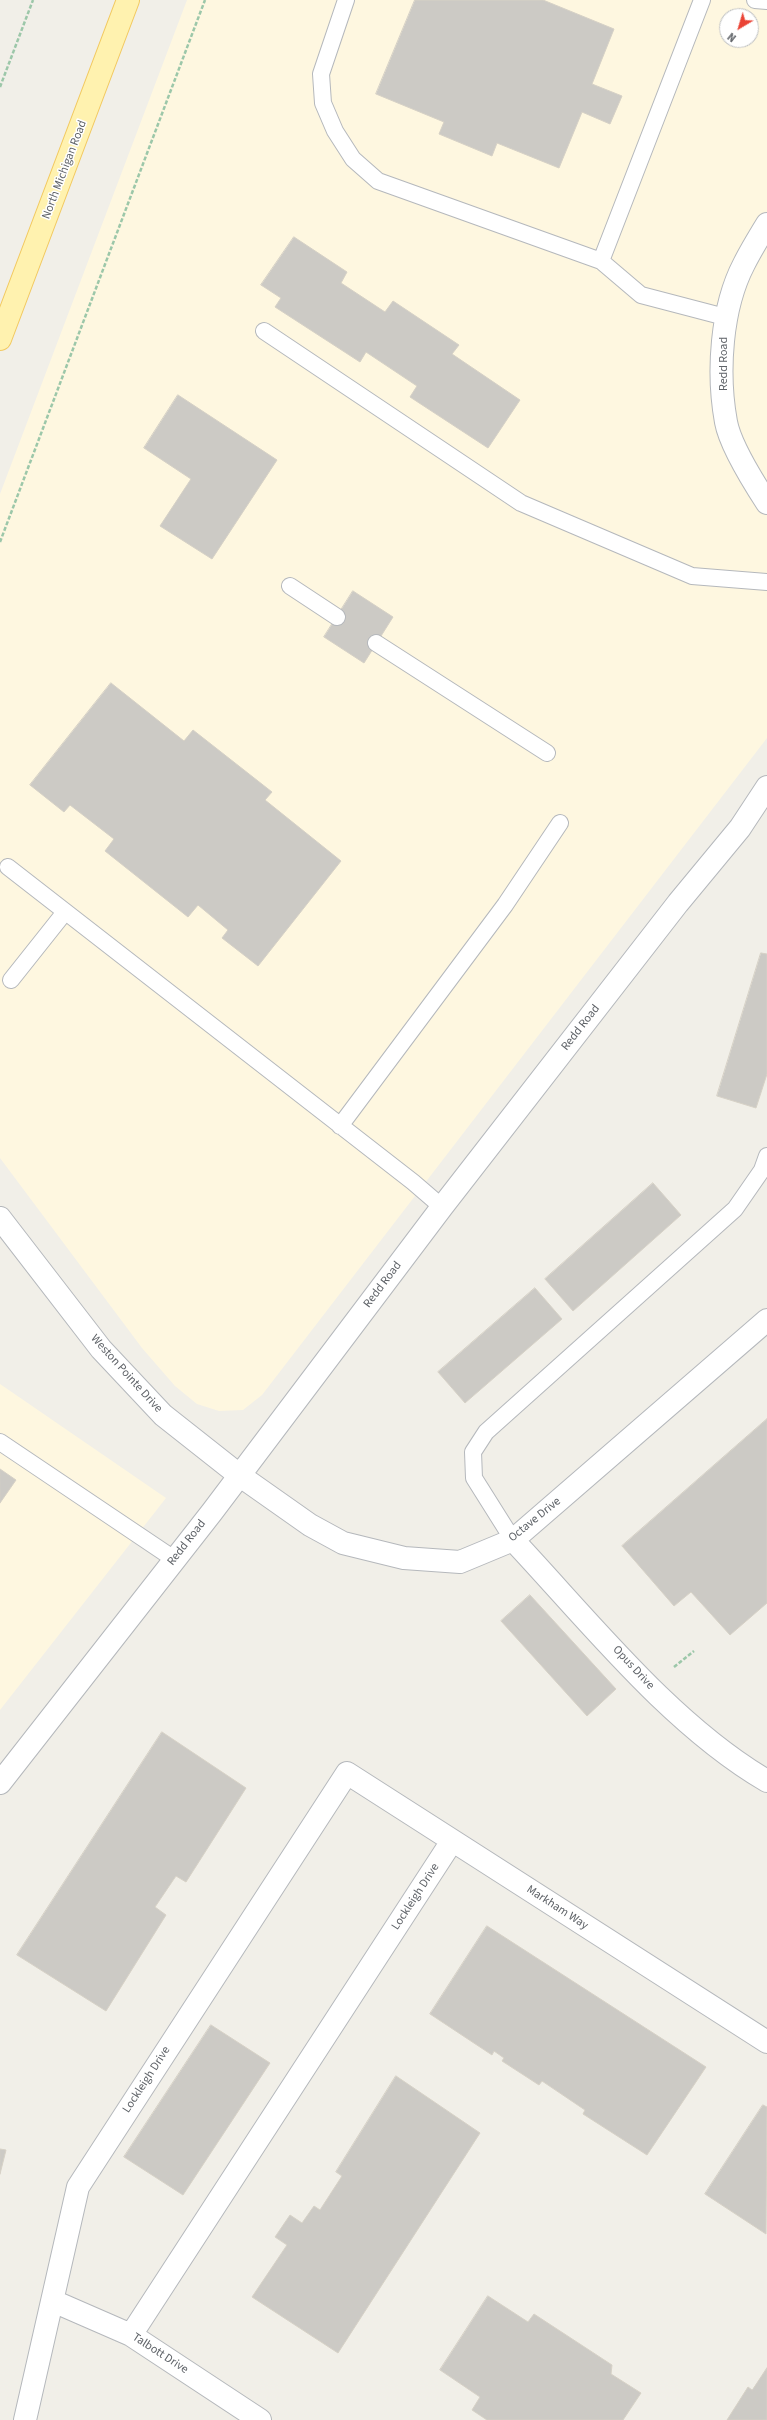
<!DOCTYPE html>
<html>
<head>
<meta charset="utf-8">
<style>
  body { margin:0 }
  #map { position:relative; width:767px; height:2420px; overflow:hidden; background:#f1efe8; font-family:"Source Sans 3",sans-serif }
  canvas { display:block }
  .north { position:absolute; left:719px; top:8px; width:40px; height:40px; box-sizing:border-box; background:#fff; border:1px solid #bfc1c3; border-radius:50%; rotate:218deg; font-size:11px; font-weight:700; line-height:16px; text-align:center; color:#5f6368 }
  .north::after { content:''; display:block; margin:auto; width:14px; height:18px; background:#ea4335; clip-path:polygon(50% 0,100% 100%,50% 72%,0 100%) }
</style>
</head>
<body>
<div id="map">
<canvas width="767" height="2420"></canvas>
<div class="north">N</div>
</div>
<script>
const ctx = document.querySelector('canvas').getContext('2d');
ctx.lineJoin = 'round';
function fillPath(path, color) {
  ctx.fillStyle = color;
  ctx.fill(path, 'evenodd');
}
function stroke(path, color, width, dash) {
  ctx.strokeStyle = color;
  ctx.lineWidth = width;
  ctx.lineCap = dash ? 'butt' : 'round';
  ctx.setLineDash(dash || []);
  ctx.stroke(path);
}
function label(font, color, halo, rows, align = 'center') {
  ctx.font = font + ' "Source Sans 3",sans-serif';
  ctx.lineWidth = 3;
  ctx.setLineDash([]);
  ctx.textBaseline = 'middle';
  ctx.strokeStyle = halo;
  ctx.fillStyle = color;
  for (const [text, x, y, turn = 0] of rows) {
    ctx.save();
    ctx.translate(x, y);
    ctx.rotate((+turn || 0) * Math.PI / 180);
    ctx.textAlign = isNaN(turn) ? turn : align;
    if (halo) ctx.strokeText(text, 0, 0);
    ctx.fillText(text, 0, 0);
    ctx.restore();
  }
}
fillPath(new Path2D(`
  M 187,0 L 767,0 L 767,738 L 262,1395 L 243,1410 L 219,1411 L 197,1404 L 175,1386 L 142,1348 L 0,1158 L 0,494 ZM 727,16 L 751,16 L 751,40 L 727,40 Z
  M 0,1384 L 166,1498 L 0,1710 Z`), '#fef7e0');
const building = new Path2D(`
  M 415,0 L 543,0 L 614,29 L 592,84 L 622,96 L 610,124 L 582,112 L 559,168 L 497,143 L 492,156 L 439,134 L 444,122 L 376,94 Z
  M 294,237 L 347,272 L 341,283 L 385,312 L 393,301 L 459,345 L 452,354 L 520,400 L 488,448 L 410,397 L 417,386 L 366,352 L 360,362 L 275,307 L 281,298 L 261,285 Z
  M 178,395 L 277,460 L 212,559 L 160,526 L 191,479 L 144,448 Z
  M 353,591 L 393,617 L 364,663 L 324,637 Z
  M 111,683 L 184,741 L 193,730 L 272,792 L 265,800 L 341,861 L 258,966 L 222,938 L 228,930 L 198,905 L 188,917 L 105,851 L 114,839 L 70,805 L 64,812 L 30,785 Z
  M 761,953 L 767,954 L 767,1074 L 756,1108 L 717,1096 Z
  M 653,1183 L 681,1215 L 573,1311 L 545,1279 Z
  M 535,1288 L 562,1319 L 465,1403 L 438,1372 Z
  M 767,1419 L 767,1603 L 730,1635 L 691,1592 L 674,1606 L 622,1546 Z
  M 0,1469 L 16,1480 L 0,1503 Z
  M 530,1595 L 616,1689 L 587,1716 L 501,1621 Z
  M 162,1732 L 246,1788 L 186,1882 L 176,1876 L 155,1907 L 166,1915 L 106,2011 L 17,1955 Z
  M 487,1926 L 706,2067 L 647,2155 L 583,2114 L 585,2110 L 542,2081 L 539,2085 L 502,2061 L 504,2058 L 494,2051 L 492,2055 L 430,2014 Z
  M 211,2025 L 270,2063 L 183,2195 L 124,2157 Z
  M 396,2076 L 480,2133 L 338,2353 L 252,2297 L 287,2245 L 275,2237 L 290,2215 L 302,2223 L 314,2206 L 320,2210 L 342,2176 L 336,2172 Z
  M 763,2105 L 767,2107 L 766,2234 L 705,2194 Z
  M 0,2149 L 6,2150 L 0,2174 Z
  M 488,2296 L 528,2322 L 534,2314 L 612,2365 L 611,2374 L 641,2393 L 623,2420 L 487,2420 L 472,2410 L 480,2397 L 440,2370 Z
  M 767,2368 L 767,2420 L 727,2420 L 748,2387 L 752,2390 Z`);
fillPath(building, '#cccac5');
stroke(building, '#d6d1c6', 1);
const lane = new Path2D(`
  M 346,0 L 321,74 L 323,103 L 335,131 L 353,159 L 378,181 L 601,261
  M 702,0 L 601,261 L 641,295 L 725,317
  M 755,0 L 767,1
  M 264,331 L 521,503 L 692,576 L 767,582
  M 290,586 L 337,617
  M 376,643 L 547,753
  M 8,867 L 413,1182 L 442,1207
  M 11,980 L 65,912
  M 340,1126 L 505,905 L 560,823
  M 0,1442 L 174,1559
  M 513,1540 L 474,1478 L 473,1452 L 486,1432 L 735,1209 L 762,1170 L 767,1156`);
const street = new Path2D(`
  M 767,224 C 759,237 751,250 744,264 C 721,308 717,373 726,422 C 730,444 754,483 767,503
  M 0,1218 L 101,1349 L 163,1415 L 239,1475 L 310,1525 L 343,1543 L 404,1558 L 460,1562 L 513,1540 L 767,1320
  M 513,1540 C 589,1621 671,1725 767,1781
  M 0,1783 L 212,1512 L 442,1207 L 678,903 L 740,828 L 767,787
  M 53,2301 L 131,2335 L 260,2420
  M 131,2335 L 452,1841
  M 25,2420 L 78,2187 L 347,1773 L 767,2042`);
const primary = new Path2D(`
  M 0,339 L 128,0`);
stroke(lane, '#b5b8bc', 18);
stroke(street, '#b5b8bc', 24);
stroke(primary, '#f2c960', 24);
stroke(new Path2D(`
  M 0,87 L 33,0
  M 0,542 L 205,0
  M 674,1667 L 694,1651`), '#9cc7a9', 2.5, [4, 2]);
stroke(lane, '#fff', 16);
stroke(street, '#fff', 22);
stroke(primary, '#fff2af', 22);
label('12px', '#5f6368', '#fff', [
  ["North Michigan Road",65,170,-69],
  ["Redd Road",724,364,-90],
  ["Redd Road",581,1028,-52],
  ["Redd Road",383,1285,-53],
  ["Weston Pointe Drive",126,1374,48],
  ["Octave Drive",535,1520,-39],
  ["Redd Road",187,1543,-52],
  ["Opus Drive",633,1668,47],
  ["Lockleigh Drive",416,1897,-57],
  ["Markham Way",557,1908,33],
  ["Lockleigh Drive",147,2080,-57],
  ["Talbott Drive",160,2354,33]
]);
</script>
</body>
</html>
